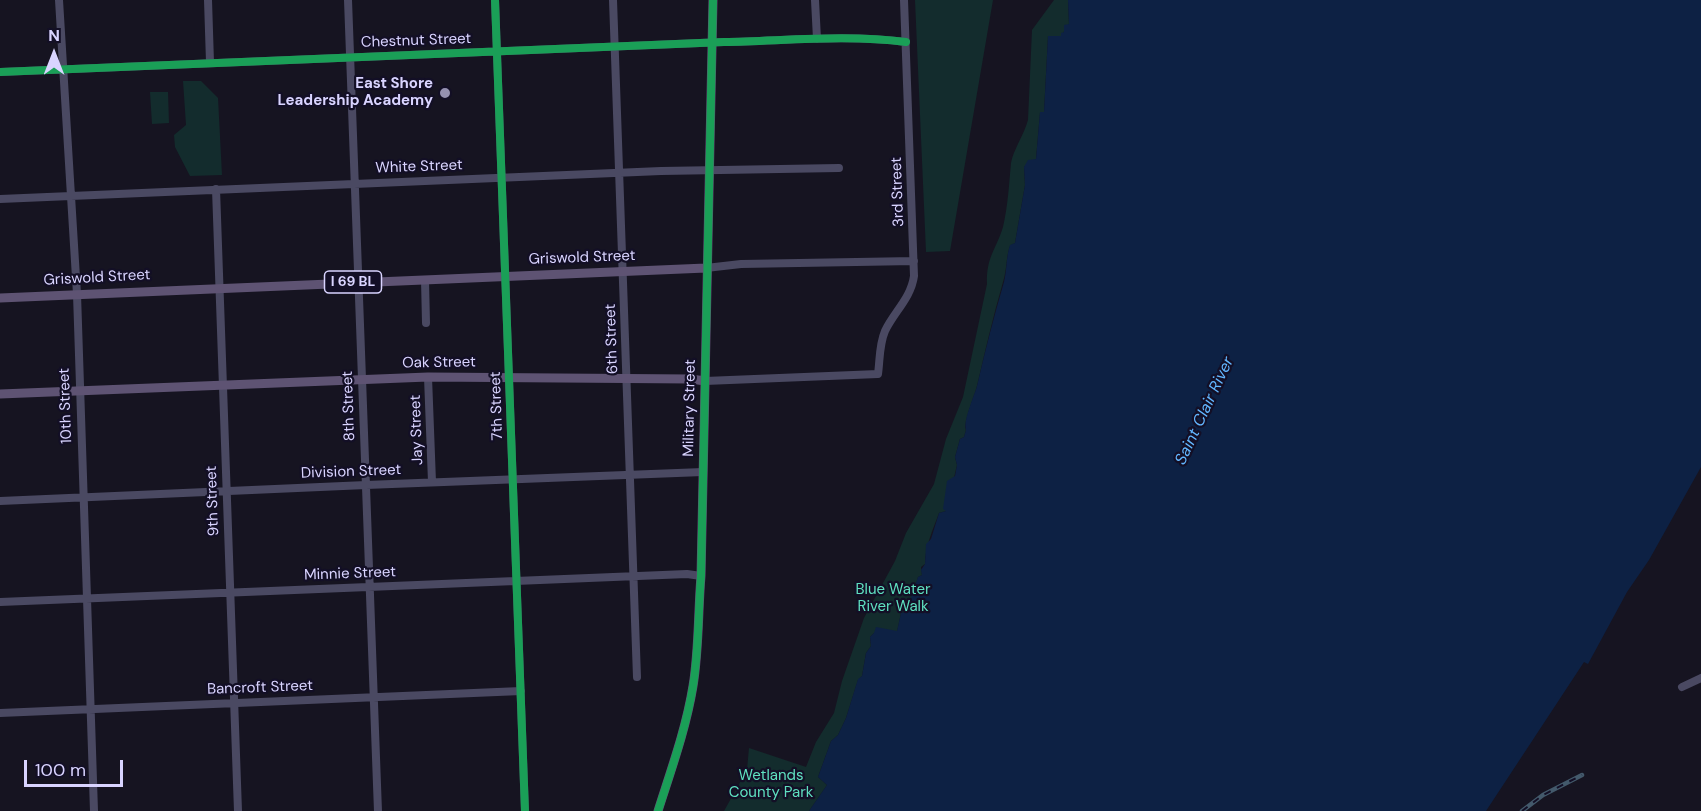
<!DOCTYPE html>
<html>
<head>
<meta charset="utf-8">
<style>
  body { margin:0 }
  #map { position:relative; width:1701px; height:811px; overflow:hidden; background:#161421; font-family:"DM Sans",sans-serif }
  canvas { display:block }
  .north { position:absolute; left:24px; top:24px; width:60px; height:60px; -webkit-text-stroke:4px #130f26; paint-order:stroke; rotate:0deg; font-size:16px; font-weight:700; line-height:24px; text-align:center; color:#d9d4ff }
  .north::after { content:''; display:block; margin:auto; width:21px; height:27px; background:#d9d4ff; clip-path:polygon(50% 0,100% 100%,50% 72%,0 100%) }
  .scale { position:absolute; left:24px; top:760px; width:99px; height:27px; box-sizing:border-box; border:3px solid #d9d4ff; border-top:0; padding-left:8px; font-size:18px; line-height:21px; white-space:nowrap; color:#d9d4ff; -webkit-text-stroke:4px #130f26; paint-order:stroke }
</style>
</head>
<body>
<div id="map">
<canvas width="1701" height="811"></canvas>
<div class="north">N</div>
<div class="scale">100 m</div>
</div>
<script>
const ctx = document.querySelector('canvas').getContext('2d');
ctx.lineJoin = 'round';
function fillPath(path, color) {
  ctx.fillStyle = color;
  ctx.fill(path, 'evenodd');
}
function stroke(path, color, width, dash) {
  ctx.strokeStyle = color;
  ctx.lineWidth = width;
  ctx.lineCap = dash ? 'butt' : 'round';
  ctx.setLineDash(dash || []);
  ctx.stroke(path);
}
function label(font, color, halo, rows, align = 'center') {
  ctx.font = font + ' "DM Sans",sans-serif';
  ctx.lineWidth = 4.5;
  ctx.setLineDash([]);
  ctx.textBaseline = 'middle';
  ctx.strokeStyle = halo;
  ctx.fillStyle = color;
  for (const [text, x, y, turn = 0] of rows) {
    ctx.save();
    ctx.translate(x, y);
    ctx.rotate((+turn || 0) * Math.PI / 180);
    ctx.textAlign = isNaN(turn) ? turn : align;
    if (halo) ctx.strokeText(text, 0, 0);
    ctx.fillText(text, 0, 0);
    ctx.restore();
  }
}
fillPath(new Path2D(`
  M 915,0 L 993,0 L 950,251 L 926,252 Z
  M 1054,0 L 1068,0 L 1069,24 L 1061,36 L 1048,37 L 1044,112 L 1040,113 L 1036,159 L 1024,167 L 1025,185 L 1015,243 L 1010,246 C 1006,257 1007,270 1003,282 C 993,317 985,351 977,386 C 973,400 967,413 965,427 L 966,430 L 964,437 L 960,439 L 955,457 L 957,465 L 946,511 L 939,513 C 933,530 925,546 925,564 L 921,567 L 922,575 L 918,577 C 916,587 911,603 906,612 L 901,613 L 897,632 L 874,633 L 870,637 L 871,646 L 866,653 L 862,676 L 858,680 L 846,718 L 838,735 L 831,741 L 818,777 L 827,785 L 809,811 L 724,811 L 747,770 L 749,748 L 806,767 L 816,742 L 834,713 L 842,681 L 864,618 L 895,561 L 906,533 L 934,484 L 946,439 L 963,397 L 987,284 C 986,257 996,250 1003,227 C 1008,206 1009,184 1011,163 C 1013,150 1024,135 1028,120 L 1032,30 Z
  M 183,81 L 201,81 L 218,98 L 222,175 L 190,176 L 175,147 L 174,135 L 186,125 Z
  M 150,92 L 168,92 L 169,123 L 152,124 Z`), '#132c2d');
fillPath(new Path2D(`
  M 1068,0 L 1701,0 L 1701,467 L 1649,560 L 1627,592 L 1588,664 L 1584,662 L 1486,811 L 809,811 L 827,785 L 818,777 L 831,741 L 838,735 L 846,718 L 858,679 L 862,676 L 866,653 L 871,646 L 870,637 L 874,633 L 876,627 L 897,631 L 901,613 L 906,612 L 918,577 L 922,575 L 921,570 L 925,564 L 926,544 L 931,539 L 939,513 L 946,511 L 943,509 L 947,481 L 955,476 L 957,465 L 955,457 L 960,439 L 964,437 L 966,430 C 963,420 974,397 977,386 C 985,351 994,316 1004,282 C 1007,270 1006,257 1010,245 L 1015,243 L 1025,185 L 1024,167 L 1028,160 L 1036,159 L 1040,112 L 1044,112 L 1048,36 L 1061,36 L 1061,33 L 1064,32 L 1064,25 L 1069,24 Z`), '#0d2144');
stroke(new Path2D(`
  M 59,0 L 77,294 L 94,811
  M 208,0 L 210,62
  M 348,0 L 378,811
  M 495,0 L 525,811
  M 613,0 L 637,677
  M 815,0 L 817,39
  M 0,72 L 724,42 C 784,41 846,34 906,42
  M 216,189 L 238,811
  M 0,199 L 661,171 L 839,168
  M 706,268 L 741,264 L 914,261
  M 425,280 L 426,323
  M 428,377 L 432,482
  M 705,381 L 878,374 C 880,360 879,345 885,331 C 894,312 911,298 914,276 L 904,0
  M 0,501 L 366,485 L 703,472
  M 0,602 L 687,574 L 701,576
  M 1682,687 L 1701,678
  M 0,713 L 521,691`), '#4a4962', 8);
stroke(new Path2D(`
  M 0,298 L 706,268
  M 0,394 L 428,377 L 691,379 L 705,381
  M 658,811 C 671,770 686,729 693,686 C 699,650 698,612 701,576 L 713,0`), '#5e5373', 9);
const rail = new Path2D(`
  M 1522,811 L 1543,795 L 1582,775`);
stroke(rail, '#43596b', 4.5);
stroke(rail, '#130f26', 2, [7]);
stroke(new Path2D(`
  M 495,0 L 525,811
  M 0,72 L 724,42 C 784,41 846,34 906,42
  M 658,811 C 671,770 686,729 693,686 C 699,650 698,612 701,576 L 713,0`), '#1a9f57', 8);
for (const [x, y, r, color] of [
  [445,93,6,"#9591b1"]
]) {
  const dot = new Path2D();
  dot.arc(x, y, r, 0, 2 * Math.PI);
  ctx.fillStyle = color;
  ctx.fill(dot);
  stroke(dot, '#130f26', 2);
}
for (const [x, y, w] of [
  [353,282,57]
]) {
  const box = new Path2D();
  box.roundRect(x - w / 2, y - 11, w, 22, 4.5);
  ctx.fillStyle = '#130f26';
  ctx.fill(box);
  stroke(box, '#d9d4ff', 1.5);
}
label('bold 14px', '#d9d4ff', null, [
  ["I 69 BL",353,282]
]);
label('15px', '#d9d4ff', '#130f26', [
  ["Chestnut Street",416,41,-2],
  ["White Street",419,167,-2],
  ["3rd Street",898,192,-92],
  ["Griswold Street",582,258,-2],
  ["Griswold Street",97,278,-3],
  ["6th Street",612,339,-92],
  ["Oak Street",439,363,-1],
  ["10th Street",66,406,-92],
  ["8th Street",349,406,-92],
  ["7th Street",497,406,-92],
  ["Military Street",690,408,-89],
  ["Jay Street",417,430,-92],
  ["Division Street",351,472,-2],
  ["9th Street",213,501,-92],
  ["Minnie Street",350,574,-2],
  ["Bancroft Street",260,688,-2]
]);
label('bold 15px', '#d9d4ff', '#130f26', [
  ["East Shore",433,84],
  ["Leadership Academy",433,101]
], 'right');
label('15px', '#5fe0c0', '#130f26', [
  ["Blue Water",893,590],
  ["River Walk",893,607],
  ["Wetlands",771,776],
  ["County Park",771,793]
]);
label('italic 16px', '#62b6ff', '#130f26', [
  ["Saint Clair River",1205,411,-65]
]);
</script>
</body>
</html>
